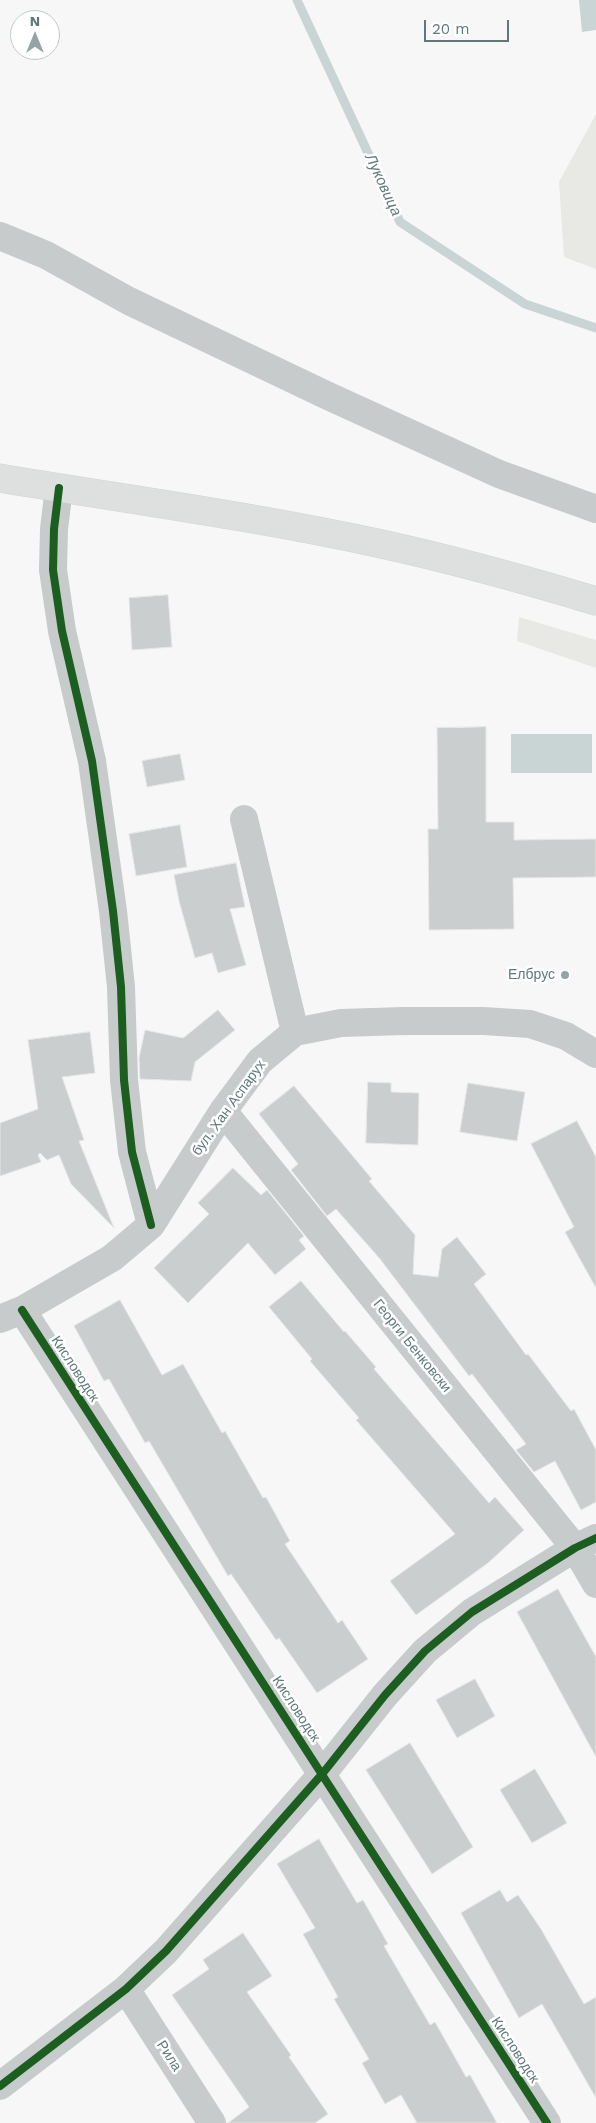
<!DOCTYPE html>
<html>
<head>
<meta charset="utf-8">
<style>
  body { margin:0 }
  #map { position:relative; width:596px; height:2123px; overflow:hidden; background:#f7f7f7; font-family:"Work Sans",sans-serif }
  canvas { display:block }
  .north { position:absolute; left:10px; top:10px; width:50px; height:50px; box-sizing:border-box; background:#fff; border:1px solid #bfc9ca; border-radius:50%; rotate:0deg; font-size:14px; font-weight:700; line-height:20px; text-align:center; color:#5f787a }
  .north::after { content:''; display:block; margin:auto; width:18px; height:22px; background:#94a4a6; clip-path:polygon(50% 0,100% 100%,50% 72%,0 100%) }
  .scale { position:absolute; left:424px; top:20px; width:85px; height:22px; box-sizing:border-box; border:2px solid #5f787a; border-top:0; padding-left:6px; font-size:15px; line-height:18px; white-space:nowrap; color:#5f787a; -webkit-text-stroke:4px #fff; paint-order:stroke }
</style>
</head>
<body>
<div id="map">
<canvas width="596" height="2123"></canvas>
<div class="north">N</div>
<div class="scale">20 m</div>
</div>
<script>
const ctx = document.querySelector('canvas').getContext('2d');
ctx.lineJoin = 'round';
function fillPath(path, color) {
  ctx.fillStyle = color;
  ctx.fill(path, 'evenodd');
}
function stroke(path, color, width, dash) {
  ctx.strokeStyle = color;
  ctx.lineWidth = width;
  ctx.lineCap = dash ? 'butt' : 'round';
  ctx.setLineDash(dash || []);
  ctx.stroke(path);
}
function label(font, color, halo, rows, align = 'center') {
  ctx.font = font + ' "Work Sans",sans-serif';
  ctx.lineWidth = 5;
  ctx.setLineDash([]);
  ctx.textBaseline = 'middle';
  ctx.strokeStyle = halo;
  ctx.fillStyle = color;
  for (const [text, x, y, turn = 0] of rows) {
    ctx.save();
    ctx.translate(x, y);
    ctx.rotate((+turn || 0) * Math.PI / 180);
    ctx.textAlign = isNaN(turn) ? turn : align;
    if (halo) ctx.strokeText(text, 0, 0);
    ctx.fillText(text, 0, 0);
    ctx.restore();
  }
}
fillPath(new Path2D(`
  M 596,114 L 596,269 L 564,257 L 559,182 Z
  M 519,617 L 596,640 L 596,668 L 517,641 Z`), '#e8e9e4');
fillPath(new Path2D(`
  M 579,0 L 596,0 L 596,30 L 582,32 Z
  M 511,734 L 592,734 L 592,773 L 511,773 Z`), '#c8d5d4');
stroke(new Path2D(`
  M 297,0 L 400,222 L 525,304 L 596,328`), '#c8d5d4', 9);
const building = new Path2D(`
  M 168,595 L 172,647 L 132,650 L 129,598 Z
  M 486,727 L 486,822 L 514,822 L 514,840 L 596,839 L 596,877 L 513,878 L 514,929 L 429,930 L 428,829 L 438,829 L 437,728 Z
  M 180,754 L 185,780 L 147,787 L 142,761 Z
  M 180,825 L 187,867 L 136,876 L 129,834 Z
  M 236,863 L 245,907 L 230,909 L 246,965 L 218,973 L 212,953 L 195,958 L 179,901 L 174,875 Z
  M 218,1010 L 235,1030 L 195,1062 L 191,1081 L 140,1079 L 139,1058 L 145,1030 L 183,1038 Z
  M 90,1032 L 95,1073 L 62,1077 L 84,1140 L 79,1141 L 114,1228 L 71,1184 L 59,1155 L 47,1160 L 40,1153 L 38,1155 L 41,1162 L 0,1176 L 0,1123 L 38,1109 L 28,1040 Z
  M 368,1082 L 391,1083 L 391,1092 L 419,1093 L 418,1145 L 366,1143 Z
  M 468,1083 L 525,1092 L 517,1141 L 460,1132 Z
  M 294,1086 L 372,1179 L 369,1181 L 415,1235 L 413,1274 L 438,1277 L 442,1249 L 457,1237 L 486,1274 L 474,1284 L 526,1355 L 528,1354 L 571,1411 L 574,1409 L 596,1450 L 596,1502 L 581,1510 L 555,1461 L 534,1472 L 516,1450 L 526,1444 L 472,1374 L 469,1376 L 380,1259 L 336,1209 L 327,1216 L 291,1170 L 298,1164 L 259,1114 Z
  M 577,1121 L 596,1157 L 596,1288 L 565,1232 L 574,1227 L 531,1144 Z
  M 233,1168 L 261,1195 L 267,1190 L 304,1236 L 299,1240 L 306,1249 L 275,1275 L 248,1243 L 188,1303 L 154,1268 L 209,1214 L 198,1203 Z
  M 301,1281 L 344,1332 L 345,1331 L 376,1367 L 374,1369 L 489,1503 L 495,1497 L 524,1530 L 488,1563 L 416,1615 L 390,1581 L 455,1534 L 356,1420 L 359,1418 L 310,1361 L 312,1359 L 269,1307 Z
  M 120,1300 L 162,1375 L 183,1364 L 222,1433 L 225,1431 L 263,1498 L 266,1497 L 290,1541 L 285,1544 L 338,1623 L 342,1620 L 368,1659 L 317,1693 L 279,1638 L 276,1640 L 231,1574 L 228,1576 L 149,1441 L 145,1443 L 109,1379 L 104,1381 L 74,1326 Z
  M 558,1589 L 596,1657 L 596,1757 L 517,1612 Z
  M 475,1679 L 495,1716 L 457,1738 L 436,1700 Z
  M 410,1743 L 473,1847 L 432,1874 L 366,1770 Z
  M 535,1769 L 567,1823 L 532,1843 L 500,1790 Z
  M 319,1839 L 357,1903 L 363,1900 L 388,1944 L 384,1946 L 430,2025 L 435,2022 L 466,2077 L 470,2075 L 497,2123 L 417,2123 L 401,2095 L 385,2104 L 362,2063 L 369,2059 L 334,1999 L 338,1997 L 303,1934 L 315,1928 L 277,1864 Z
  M 500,1890 L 507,1902 L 518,1895 L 541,1929 L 584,2004 L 596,1997 L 596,2098 L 542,2004 L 519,2018 L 461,1913 Z
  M 243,1933 L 272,1976 L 247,1992 L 291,2055 L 289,2057 L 328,2114 L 315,2123 L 228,2123 L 249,2107 L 172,1995 L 209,1969 L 203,1960 Z`);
fillPath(building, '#cbcece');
stroke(building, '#e6e6e6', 1);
const major = new Path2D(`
  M 0,478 C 125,499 252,516 377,543 C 451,559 523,579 596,601`);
stroke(major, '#d2d4d4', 29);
stroke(new Path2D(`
  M 0,236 L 46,255 L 129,301 L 326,395 L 499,474 L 596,509
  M 59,488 L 54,529 L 53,570 L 62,631 L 92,761 L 113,911 L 121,987 L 124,1080 L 132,1152 L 151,1225
  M 244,819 L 295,1032
  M 223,1111 L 575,1548 L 596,1584
  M 22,1310 L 547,2123
  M 0,1319 L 22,1310 L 112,1258 L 151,1225 L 223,1111 L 260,1061 L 295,1032 L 341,1023 L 404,1021 L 483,1021 L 530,1024 L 566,1036 L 596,1054
  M 126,1989 L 212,2123
  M 0,2086 L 126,1989 L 166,1951 L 323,1773 L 385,1695 L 425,1651 L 472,1612 L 575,1548 L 596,1538`), '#c8cbcb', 28);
stroke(major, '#dedfdf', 28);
stroke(new Path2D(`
  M 59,488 L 54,529 L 53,570 L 62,631 L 92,761 L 113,911 L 121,987 L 124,1080 L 132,1152 L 151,1225
  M 22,1310 L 547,2123
  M 0,2086 L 126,1989 L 166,1951 L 323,1773 L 385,1695 L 425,1651 L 472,1612 L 575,1548 L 596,1538`), '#1b5e20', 8);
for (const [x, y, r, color] of [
  [565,975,5,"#94a4a6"]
]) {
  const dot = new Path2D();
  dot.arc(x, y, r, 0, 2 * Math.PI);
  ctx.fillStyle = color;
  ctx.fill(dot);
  stroke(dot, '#fff', 2);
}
label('14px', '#5f787a', '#fff', [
  ["Елбрус",555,975]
], 'right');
label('14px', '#5f787a', '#fff', [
  ["бул. Хан Аспарух",229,1108,-54],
  ["Георги Бенковски",412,1346,51],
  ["Кисловодск",75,1369,57],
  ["Кисловодск",296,1709,57],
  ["Кисловодск",515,2050,57],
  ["Рила",169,2056,57]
]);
label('italic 15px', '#5f7b78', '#fff', [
  ["Луковица",383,185,65]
]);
</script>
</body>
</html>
